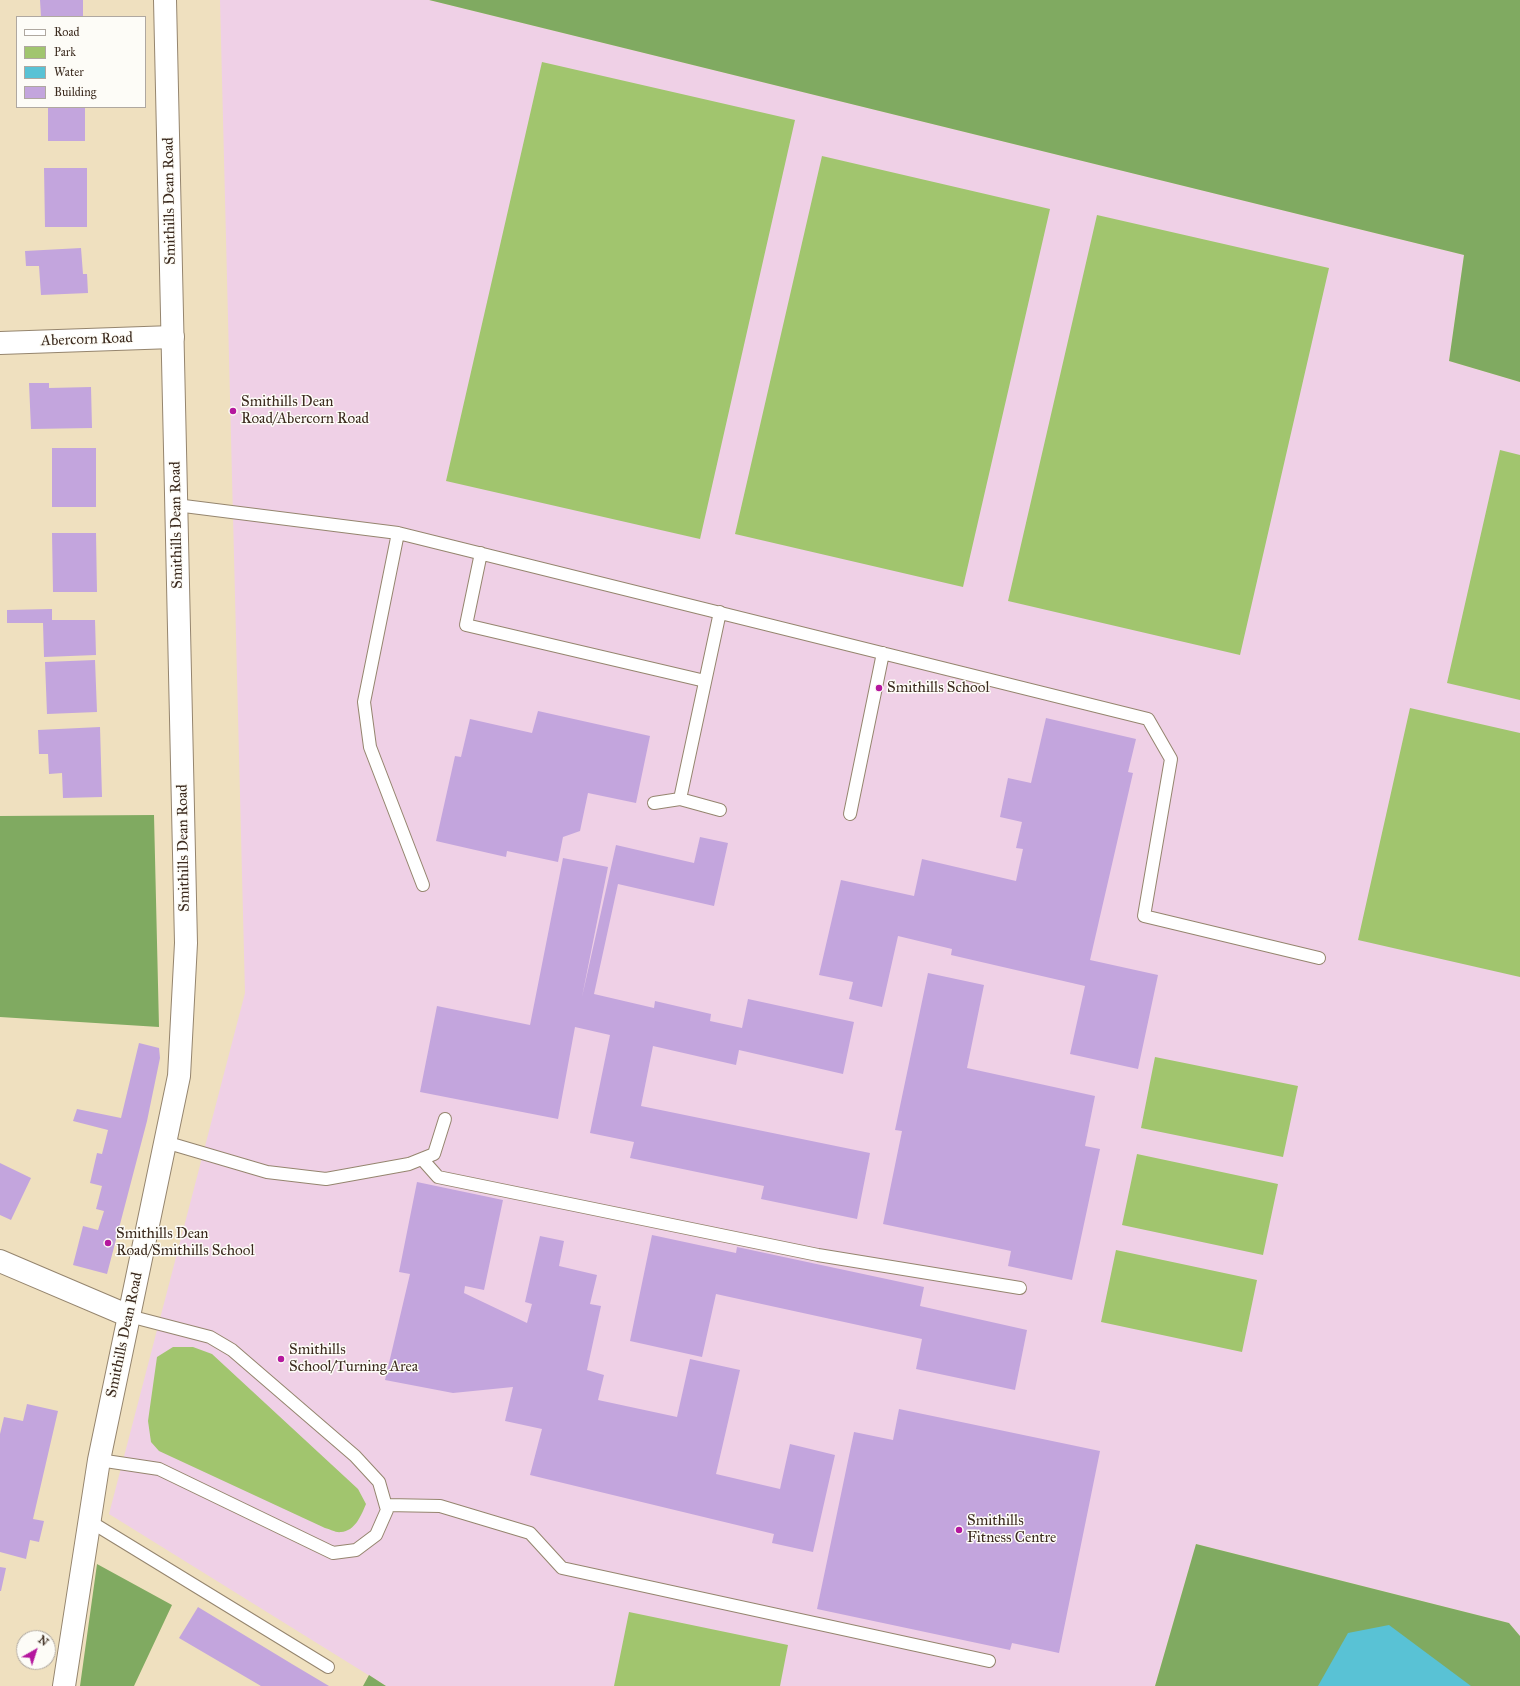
<!DOCTYPE html>
<html>
<head>
<meta charset="utf-8">
<style>
  body { margin:0 }
  #map { position:relative; width:1520px; height:1686px; overflow:hidden; background:#efe0bf; font-family:"IM FELL Great Primer",serif }
  canvas { display:block }
  .legend { position:absolute; left:16px; top:16px; width:130px; height:92px; box-sizing:border-box; background:#fdfcf7; border:1px solid #afa8a0; margin:0; padding:5px 7px; list-style:none; font-size:12px; color:#3b2a1e }
  .legend li { display:flex; align-items:center; gap:8px; height:20px }
  .legend b { width:20px; border:1px solid #afa8a0 }
  .north { position:absolute; left:16px; top:1630px; width:40px; height:40px; box-sizing:border-box; background:#fdfcf7; border:1px solid #afa8a0; border-radius:50%; rotate:39deg; font-size:11px; font-weight:700; line-height:16px; text-align:center; color:#3b2a1e }
  .north::after { content:''; display:block; margin:auto; width:14px; height:18px; background:#b5179e; clip-path:polygon(50% 0,100% 100%,50% 72%,0 100%) }
</style>
</head>
<body>
<div id="map">
<canvas width="1520" height="1686"></canvas>
<ul class="legend">
<li><b style="height:5px;background:#fff"></b>Road</li>
<li><b style="height:11px;background:#a1c56e"></b>Park</li>
<li><b style="height:11px;background:#59c2d5"></b>Water</li>
<li><b style="height:11px;background:#c3a5dd"></b>Building</li>
</ul>
<div class="north">N</div>
</div>
<script>
const ctx = document.querySelector('canvas').getContext('2d');
ctx.lineJoin = 'round';
function fillPath(path, color) {
  ctx.fillStyle = color;
  ctx.fill(path, 'evenodd');
}
function stroke(path, color, width, dash) {
  ctx.strokeStyle = color;
  ctx.lineWidth = width;
  ctx.lineCap = dash ? 'butt' : 'round';
  ctx.setLineDash(dash || []);
  ctx.stroke(path);
}
function label(font, color, halo, rows, align = 'center') {
  ctx.font = font + ' "IM FELL Great Primer",serif';
  ctx.lineWidth = 3;
  ctx.setLineDash([]);
  ctx.textBaseline = 'middle';
  ctx.strokeStyle = halo;
  ctx.fillStyle = color;
  for (const [text, x, y, turn = 0] of rows) {
    ctx.save();
    ctx.translate(x, y);
    ctx.rotate((+turn || 0) * Math.PI / 180);
    ctx.textAlign = isNaN(turn) ? turn : align;
    if (halo) ctx.strokeText(text, 0, 0);
    ctx.fillText(text, 0, 0);
    ctx.restore();
  }
}
fillPath(new Path2D(`
  M 220,0 L 429,0 L 1464,255 L 1449,361 L 1520,382 L 1520,1636 L 1509,1623 L 1196,1544 L 1155,1686 L 386,1686 L 109,1514 L 245,993 Z`), '#efd0e6');
fillPath(new Path2D(`
  M 542,62 L 795,120 L 700,539 L 446,481 Z
  M 822,156 L 1050,209 L 963,587 L 735,534 Z
  M 1097,215 L 1329,268 L 1240,655 L 1008,601 Z
  M 1500,450 L 1520,455 L 1520,700 L 1447,683 Z
  M 1410,708 L 1520,733 L 1520,977 L 1358,940 Z
  M 1155,1057 L 1298,1086 L 1283,1157 L 1141,1128 Z
  M 1137,1154 L 1278,1184 L 1263,1255 L 1122,1225 Z
  M 1116,1250 L 1257,1280 L 1242,1352 L 1101,1322 Z
  M 173,1347 L 193,1347 L 212,1354 L 358,1489 L 366,1504 C 361,1516 355,1531 341,1532 C 336,1533 330,1529 325,1528 L 159,1451 L 151,1442 L 148,1421 L 157,1357 Z
  M 629,1612 L 788,1645 L 780,1686 L 614,1686 Z`), '#a1c56e');
fillPath(new Path2D(`
  M 429,0 L 1520,0 L 1520,382 L 1449,361 L 1464,255 Z
  M 154,815 L 159,1027 L 0,1017 L 0,816 Z
  M 1196,1544 L 1509,1623 L 1520,1636 L 1520,1686 L 1155,1686 Z
  M 97,1564 L 172,1605 L 134,1686 L 80,1686 Z
  M 369,1675 L 386,1686 L 363,1686 Z`), '#80aa61');
fillPath(new Path2D(`
  M 1389,1625 L 1471,1686 L 1318,1686 L 1348,1633 Z`), '#59c2d5');
fillPath(new Path2D(`
  M 40,0 L 83,0 L 83,17 L 41,17 Z
  M 48,107 L 85,107 L 85,141 L 48,141 Z
  M 44,168 L 87,168 L 87,227 L 45,227 Z
  M 81,248 L 83,274 L 87,274 L 88,293 L 41,295 L 39,266 L 26,266 L 25,251 Z
  M 29,383 L 49,383 L 49,388 L 91,387 L 92,428 L 31,429 Z
  M 52,448 L 96,448 L 96,507 L 52,507 Z
  M 52,533 L 96,533 L 97,592 L 53,592 Z
  M 52,609 L 52,620 L 95,620 L 96,655 L 44,657 L 43,623 L 7,623 L 7,610 Z
  M 95,660 L 97,712 L 47,714 L 45,662 Z
  M 538,711 L 650,736 L 636,803 L 588,793 L 580,831 L 563,837 L 558,862 L 507,851 L 506,857 L 436,841 L 455,756 L 461,757 L 470,719 L 532,733 Z
  M 1046,718 L 1136,739 L 1128,772 L 1133,773 L 1090,960 L 1158,975 L 1138,1069 L 1070,1054 L 1085,986 L 951,955 L 952,949 L 898,936 L 882,1007 L 849,999 L 853,982 L 819,975 L 841,880 L 914,896 L 922,859 L 1016,881 L 1023,849 L 1016,848 L 1022,822 L 1000,817 L 1008,778 L 1031,783 Z
  M 100,727 L 102,797 L 63,798 L 62,773 L 49,774 L 48,754 L 39,754 L 38,730 Z
  M 700,837 L 728,843 L 714,906 L 618,884 L 594,994 L 654,1008 L 655,1001 L 711,1014 L 710,1021 L 742,1028 L 748,999 L 854,1022 L 843,1074 L 739,1050 L 736,1065 L 653,1046 L 641,1106 L 870,1153 L 857,1219 L 761,1199 L 764,1186 L 630,1158 L 634,1142 L 590,1133 L 610,1035 L 575,1027 L 558,1119 L 420,1092 L 437,1006 L 530,1025 L 563,858 L 608,867 L 582,997 L 616,845 L 694,863 Z
  M 928,973 L 984,985 L 967,1068 L 1095,1096 L 1085,1146 L 1100,1149 L 1072,1280 L 1008,1266 L 1011,1251 L 883,1224 L 902,1131 L 895,1130 Z
  M 139,1043 L 159,1048 L 160,1058 L 147,1121 L 107,1274 L 73,1265 L 83,1226 L 98,1230 L 104,1211 L 96,1209 L 102,1186 L 90,1183 L 97,1153 L 102,1154 L 108,1130 L 73,1121 L 77,1109 L 121,1118 Z
  M 0,1163 L 31,1178 L 11,1220 L 0,1215 Z
  M 417,1182 L 503,1200 L 484,1290 L 465,1286 L 464,1293 L 527,1323 L 532,1304 L 525,1302 L 540,1236 L 564,1241 L 559,1266 L 597,1275 L 590,1304 L 601,1306 L 587,1370 L 604,1375 L 598,1400 L 677,1417 L 690,1359 L 740,1370 L 716,1474 L 780,1489 L 790,1444 L 835,1455 L 813,1552 L 772,1543 L 774,1534 L 530,1475 L 542,1429 L 505,1421 L 513,1387 L 453,1393 L 385,1380 L 410,1274 L 399,1272 Z
  M 652,1235 L 736,1253 L 737,1247 L 924,1287 L 920,1306 L 1027,1330 L 1015,1390 L 916,1369 L 922,1339 L 716,1294 L 702,1357 L 630,1341 Z
  M 27,1404 L 58,1411 L 33,1519 L 44,1521 L 39,1542 L 30,1540 L 26,1559 L 0,1552 L 0,1434 L 4,1417 L 23,1421 Z
  M 899,1409 L 1100,1451 L 1059,1653 L 1012,1643 L 1010,1650 L 817,1609 L 854,1432 L 893,1440 Z
  M 0,1567 L 6,1568 L 1,1591 L 0,1591 Z
  M 198,1607 L 292,1664 L 329,1686 L 261,1686 L 179,1638 Z`), '#c3a5dd');
const lane = new Path2D(`
  M 176,505 L 398,533 L 1148,719 L 1171,759 L 1144,916 L 1319,958
  M 398,533 L 364,702 L 370,747 L 423,885
  M 481,553 L 466,625 L 705,681
  M 680,799 L 720,810
  M 654,803 L 680,799 L 720,612
  M 850,814 L 883,653
  M 165,1142 L 267,1172 L 326,1179 L 409,1164 L 434,1154 L 445,1119
  M 422,1159 L 438,1177 L 818,1255 L 1020,1288
  M 99,1460 L 159,1469 L 333,1553 L 356,1550 L 376,1535 L 387,1510 L 379,1482 L 355,1456 L 232,1350 L 210,1337 L 129,1316
  M 386,1505 L 440,1506 L 530,1533 L 562,1568 L 989,1661
  M 91,1522 L 328,1667`);
const street = new Path2D(`
  M 0,343 L 173,337
  M 0,1261 L 129,1316`);
const secondary = new Path2D(`
  M 64,1686 L 99,1460 L 179,1076 L 186,943 L 165,0`);
stroke(lane, '#95856e', 14);
stroke(street, '#95856e', 24);
stroke(secondary, '#95856e', 24);
stroke(lane, '#fff', 12);
stroke(street, '#fff', 22);
stroke(secondary, '#fff', 22);
for (const [x, y, r, color] of [
  [233,411,4,"#b5179e"],
  [879,688,4,"#b5179e"],
  [108,1243,4,"#b5179e"],
  [281,1359,4,"#b5179e"],
  [959,1530,4,"#b5179e"]
]) {
  const dot = new Path2D();
  dot.arc(x, y, r, 0, 2 * Math.PI);
  ctx.fillStyle = color;
  ctx.fill(dot);
  stroke(dot, '#fdfcf7', 1.5);
}
label('15px', '#3b2a1e', '#fdfcf7', [
  ["Smithills Dean Road",170,201,-91],
  ["Abercorn Road",87,340,-2],
  ["Smithills Dean Road",177,525,-91],
  ["Smithills Dean Road",184,848,-91],
  ["Smithills Dean Road",125,1335,-78]
]);
label('15px', '#3b2a1e', '#fdfcf7', [
  ["Smithills Dean",241,402],
  ["Road/Abercorn Road",241,419],
  ["Smithills School",887,688],
  ["Smithills Dean",116,1234],
  ["Road/Smithills School",116,1251],
  ["Smithills",289,1350],
  ["School/Turning Area",289,1367],
  ["Smithills",967,1521],
  ["Fitness Centre",967,1538]
], 'left');
</script>
</body>
</html>
